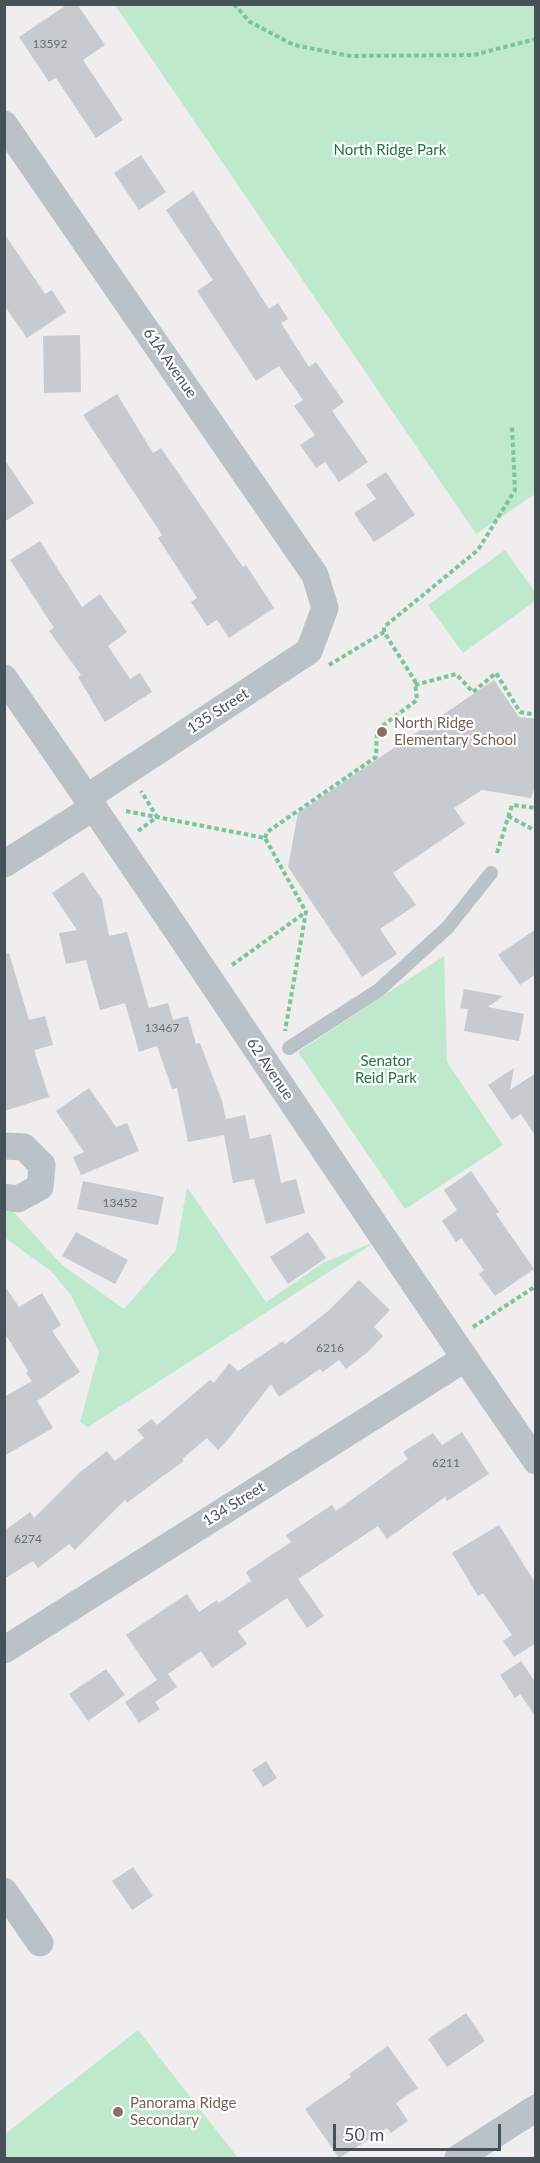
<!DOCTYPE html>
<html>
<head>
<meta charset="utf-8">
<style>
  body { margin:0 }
  #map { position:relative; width:540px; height:2163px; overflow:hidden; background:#efeded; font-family:Lato,sans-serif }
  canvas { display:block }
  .frame { position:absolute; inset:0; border:6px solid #475158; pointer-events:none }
  .scale { position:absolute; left:333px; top:2124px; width:168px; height:27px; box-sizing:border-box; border:3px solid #475158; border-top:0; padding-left:8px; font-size:18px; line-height:21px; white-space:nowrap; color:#475158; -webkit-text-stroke:4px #fff; paint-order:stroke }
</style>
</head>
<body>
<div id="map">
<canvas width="540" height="2163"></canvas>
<div class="frame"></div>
<div class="scale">50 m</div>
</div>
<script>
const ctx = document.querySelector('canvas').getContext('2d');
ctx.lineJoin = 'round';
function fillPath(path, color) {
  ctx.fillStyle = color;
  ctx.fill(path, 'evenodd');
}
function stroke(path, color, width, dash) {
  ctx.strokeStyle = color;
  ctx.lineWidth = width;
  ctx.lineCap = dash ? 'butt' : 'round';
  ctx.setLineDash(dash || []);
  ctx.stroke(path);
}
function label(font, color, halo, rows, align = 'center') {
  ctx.font = font + ' Lato,sans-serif';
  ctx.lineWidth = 4.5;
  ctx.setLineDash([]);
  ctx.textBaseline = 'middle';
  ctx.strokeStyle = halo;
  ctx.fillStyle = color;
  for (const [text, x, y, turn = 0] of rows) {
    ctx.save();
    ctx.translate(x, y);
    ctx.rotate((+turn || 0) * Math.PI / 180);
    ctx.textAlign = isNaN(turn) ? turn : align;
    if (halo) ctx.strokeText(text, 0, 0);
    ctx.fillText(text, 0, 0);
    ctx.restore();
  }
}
fillPath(new Path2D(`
  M 115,5 L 535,5 L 535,494 L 476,534 Z
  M 505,550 L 535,592 L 535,601 L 463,653 L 428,605 Z
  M 444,956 L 447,1062 L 503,1145 L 405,1209 L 298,1052 Z
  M 187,1187 L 266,1302 L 323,1263 L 377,1241 L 88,1427 L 80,1422 L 99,1352 L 71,1295 L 51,1271 L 5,1238 L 5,1207 L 10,1208 L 62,1265 L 124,1309 L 176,1250 Z
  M 138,2030 L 238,2158 L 5,2158 L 5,2134 Z`), '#bfe9cc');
fillPath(new Path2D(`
  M 68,4 L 77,4 L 105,45 L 83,60 L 123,120 L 96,138 L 56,78 L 49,82 L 19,37 Z
  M 141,155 L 166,192 L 139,210 L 114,173 Z
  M 193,191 L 269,309 L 278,303 L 288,319 L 281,323 L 309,367 L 316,362 L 344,402 L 332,411 L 368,462 L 339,482 L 325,462 L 316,468 L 300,445 L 315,435 L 294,406 L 303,400 L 279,366 L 256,381 L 197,291 L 213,280 L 166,210 Z
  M 4,233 L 45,294 L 52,290 L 66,312 L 27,338 L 4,305 Z
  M 80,335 L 81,392 L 44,393 L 43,336 Z
  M 117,394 L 153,453 L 161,448 L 243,567 L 246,565 L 274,608 L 229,638 L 217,620 L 207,626 L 191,602 L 197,598 L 158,538 L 162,535 L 83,415 Z
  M 4,459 L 34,503 L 4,522 Z
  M 386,472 L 415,515 L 374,542 L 354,513 L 376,499 L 366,485 Z
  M 40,541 L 82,607 L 100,594 L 127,632 L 108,646 L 130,679 L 140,673 L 152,692 L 105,722 L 78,677 L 81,675 L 49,631 L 54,628 L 10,560 Z
  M 494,680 L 519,717 L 536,719 L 536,783 L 531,798 L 482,790 L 454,808 L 465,824 L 393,873 L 416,905 L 380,929 L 397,954 L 362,977 L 288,867 L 298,813 Z
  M 83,872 L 102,899 L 109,936 L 127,932 L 149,1008 L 168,1003 L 173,1020 L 188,1016 L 196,1044 L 200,1043 L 222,1101 L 226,1119 L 245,1115 L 250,1139 L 271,1134 L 281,1183 L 296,1179 L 305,1213 L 266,1224 L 254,1179 L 233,1183 L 224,1135 L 188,1142 L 177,1088 L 172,1089 L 157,1046 L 139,1052 L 125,1003 L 100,1010 L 86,960 L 66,964 L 59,933 L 77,930 L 52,893 Z
  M 536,929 L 536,974 L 520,985 L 498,955 Z
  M 9,953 L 29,1020 L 45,1016 L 53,1045 L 34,1050 L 49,1097 L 4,1111 L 4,954 Z
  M 464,989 L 503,996 L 488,1007 L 524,1014 L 519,1041 L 464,1031 L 468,1009 L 460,1008 Z
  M 514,1068 L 510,1090 L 536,1073 L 536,1137 L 521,1114 L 512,1120 L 488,1085 Z
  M 89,1088 L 116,1127 L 127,1123 L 139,1151 L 81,1175 L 73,1157 L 84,1152 L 56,1111 Z
  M 471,1171 L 499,1212 L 496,1214 L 534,1269 L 495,1296 L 479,1274 L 484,1270 L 461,1238 L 456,1242 L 442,1221 L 457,1210 L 444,1190 Z
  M 83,1181 L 164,1197 L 158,1225 L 77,1209 Z
  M 76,1232 L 128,1260 L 115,1284 L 62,1256 Z
  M 308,1232 L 326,1258 L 288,1284 L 270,1257 Z
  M 359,1280 L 390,1310 L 374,1327 L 383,1336 L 368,1352 L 346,1369 L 339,1360 L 323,1372 L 320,1369 L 279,1397 L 271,1384 L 225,1443 L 218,1450 L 207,1438 L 182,1459 L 184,1461 L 159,1479 L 127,1503 L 125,1500 L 75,1550 L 69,1544 L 38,1568 L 33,1561 L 4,1579 L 4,1531 L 30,1512 L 34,1518 L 80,1472 L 107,1451 L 115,1461 L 144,1438 L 137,1430 L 152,1419 L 157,1425 L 210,1380 L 214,1383 L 229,1363 L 238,1371 L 283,1341 L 285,1344 L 327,1312 Z
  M 4,1285 L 19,1307 L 42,1293 L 61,1325 L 52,1331 L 80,1372 L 37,1401 L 53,1428 L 4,1456 L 4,1397 L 32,1381 L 26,1373 L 28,1371 L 4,1332 Z
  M 462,1432 L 489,1474 L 447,1501 L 445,1497 L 387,1539 L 378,1526 L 298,1579 L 324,1616 L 307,1628 L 287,1598 L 238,1631 L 247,1644 L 212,1668 L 201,1651 L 168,1674 L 177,1687 L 155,1702 L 160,1709 L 139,1723 L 125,1702 L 157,1680 L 126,1635 L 187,1594 L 199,1612 L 217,1600 L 219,1603 L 251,1581 L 246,1572 L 291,1542 L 286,1535 L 332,1505 L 336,1511 L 408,1459 L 403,1452 L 433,1433 L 442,1445 Z
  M 499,1525 L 536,1584 L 536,1643 L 514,1657 L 503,1641 L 512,1635 L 483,1593 L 478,1596 L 452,1553 Z
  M 521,1661 L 536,1683 L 536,1717 L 520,1694 L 515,1698 L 500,1675 Z
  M 106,1669 L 125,1695 L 88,1721 L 69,1694 Z
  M 266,1761 L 277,1778 L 263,1787 L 252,1770 Z
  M 133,1867 L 153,1896 L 132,1910 L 112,1881 Z
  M 466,2013 L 485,2041 L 447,2067 L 428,2039 Z
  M 388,2046 L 418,2088 L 396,2103 L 408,2121 L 391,2133 L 387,2128 L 339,2158 L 305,2109 L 351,2077 L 349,2074 Z`), '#c7cacf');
stroke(new Path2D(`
  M 234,4 L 250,22 L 294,45 L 350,56 L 473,55 L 536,39
  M 384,632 L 384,627 L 478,550 L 515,490 L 512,427
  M 415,685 L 456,674 L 473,692 L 496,673 L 520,712 L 536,715
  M 126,811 L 265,838 L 306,912 L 285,1031
  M 508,816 L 536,831
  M 138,831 L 157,817 L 141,791
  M 265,838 L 267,832 L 376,757 L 377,730 L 417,700 L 415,681 L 384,632 L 329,665
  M 497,853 L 512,805 L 536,808
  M 232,965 L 306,912
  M 473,1327 L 536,1286`), '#7bc49a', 4, [4.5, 3]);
stroke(new Path2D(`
  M 289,1048 L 379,990 L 448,927 L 491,873`), '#bac2c8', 14);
stroke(new Path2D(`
  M 4,124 L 315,575 L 325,608 L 309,651 L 88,797
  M 4,678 C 185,936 355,1202 536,1461
  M 4,864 L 94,807
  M 4,1146 L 24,1147 L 42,1165 L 40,1187 L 18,1199 L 4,1197
  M 4,1650 L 464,1359
  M 4,1891 L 40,1943
  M 458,2158 L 536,2108`), '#bac2c8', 27);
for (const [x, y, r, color] of [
  [382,732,6,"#8d6e63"],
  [118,2112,6,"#8d6e63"]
]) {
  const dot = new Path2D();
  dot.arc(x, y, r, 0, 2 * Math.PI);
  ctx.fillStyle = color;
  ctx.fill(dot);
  stroke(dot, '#fff', 2);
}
label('12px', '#676f76', null, [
  ["13592",50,44],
  ["13467",162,1028],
  ["13452",120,1203],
  ["6216",330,1348],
  ["6211",446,1463],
  ["6274",28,1539]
]);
label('15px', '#207242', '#fff', [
  ["North Ridge Park",390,150],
  ["Senator",386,1061],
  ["Reid Park",386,1078]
]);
label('15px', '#475158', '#fff', [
  ["61A Avenue",170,363,55],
  ["135 Street",218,711,-33],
  ["62 Avenue",270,1069,56],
  ["134 Street",234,1504,-32]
]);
label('15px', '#785e54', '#fff', [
  ["North Ridge",394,723],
  ["Elementary School",394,740],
  ["Panorama Ridge",130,2103],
  ["Secondary",130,2120]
], 'left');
</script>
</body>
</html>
